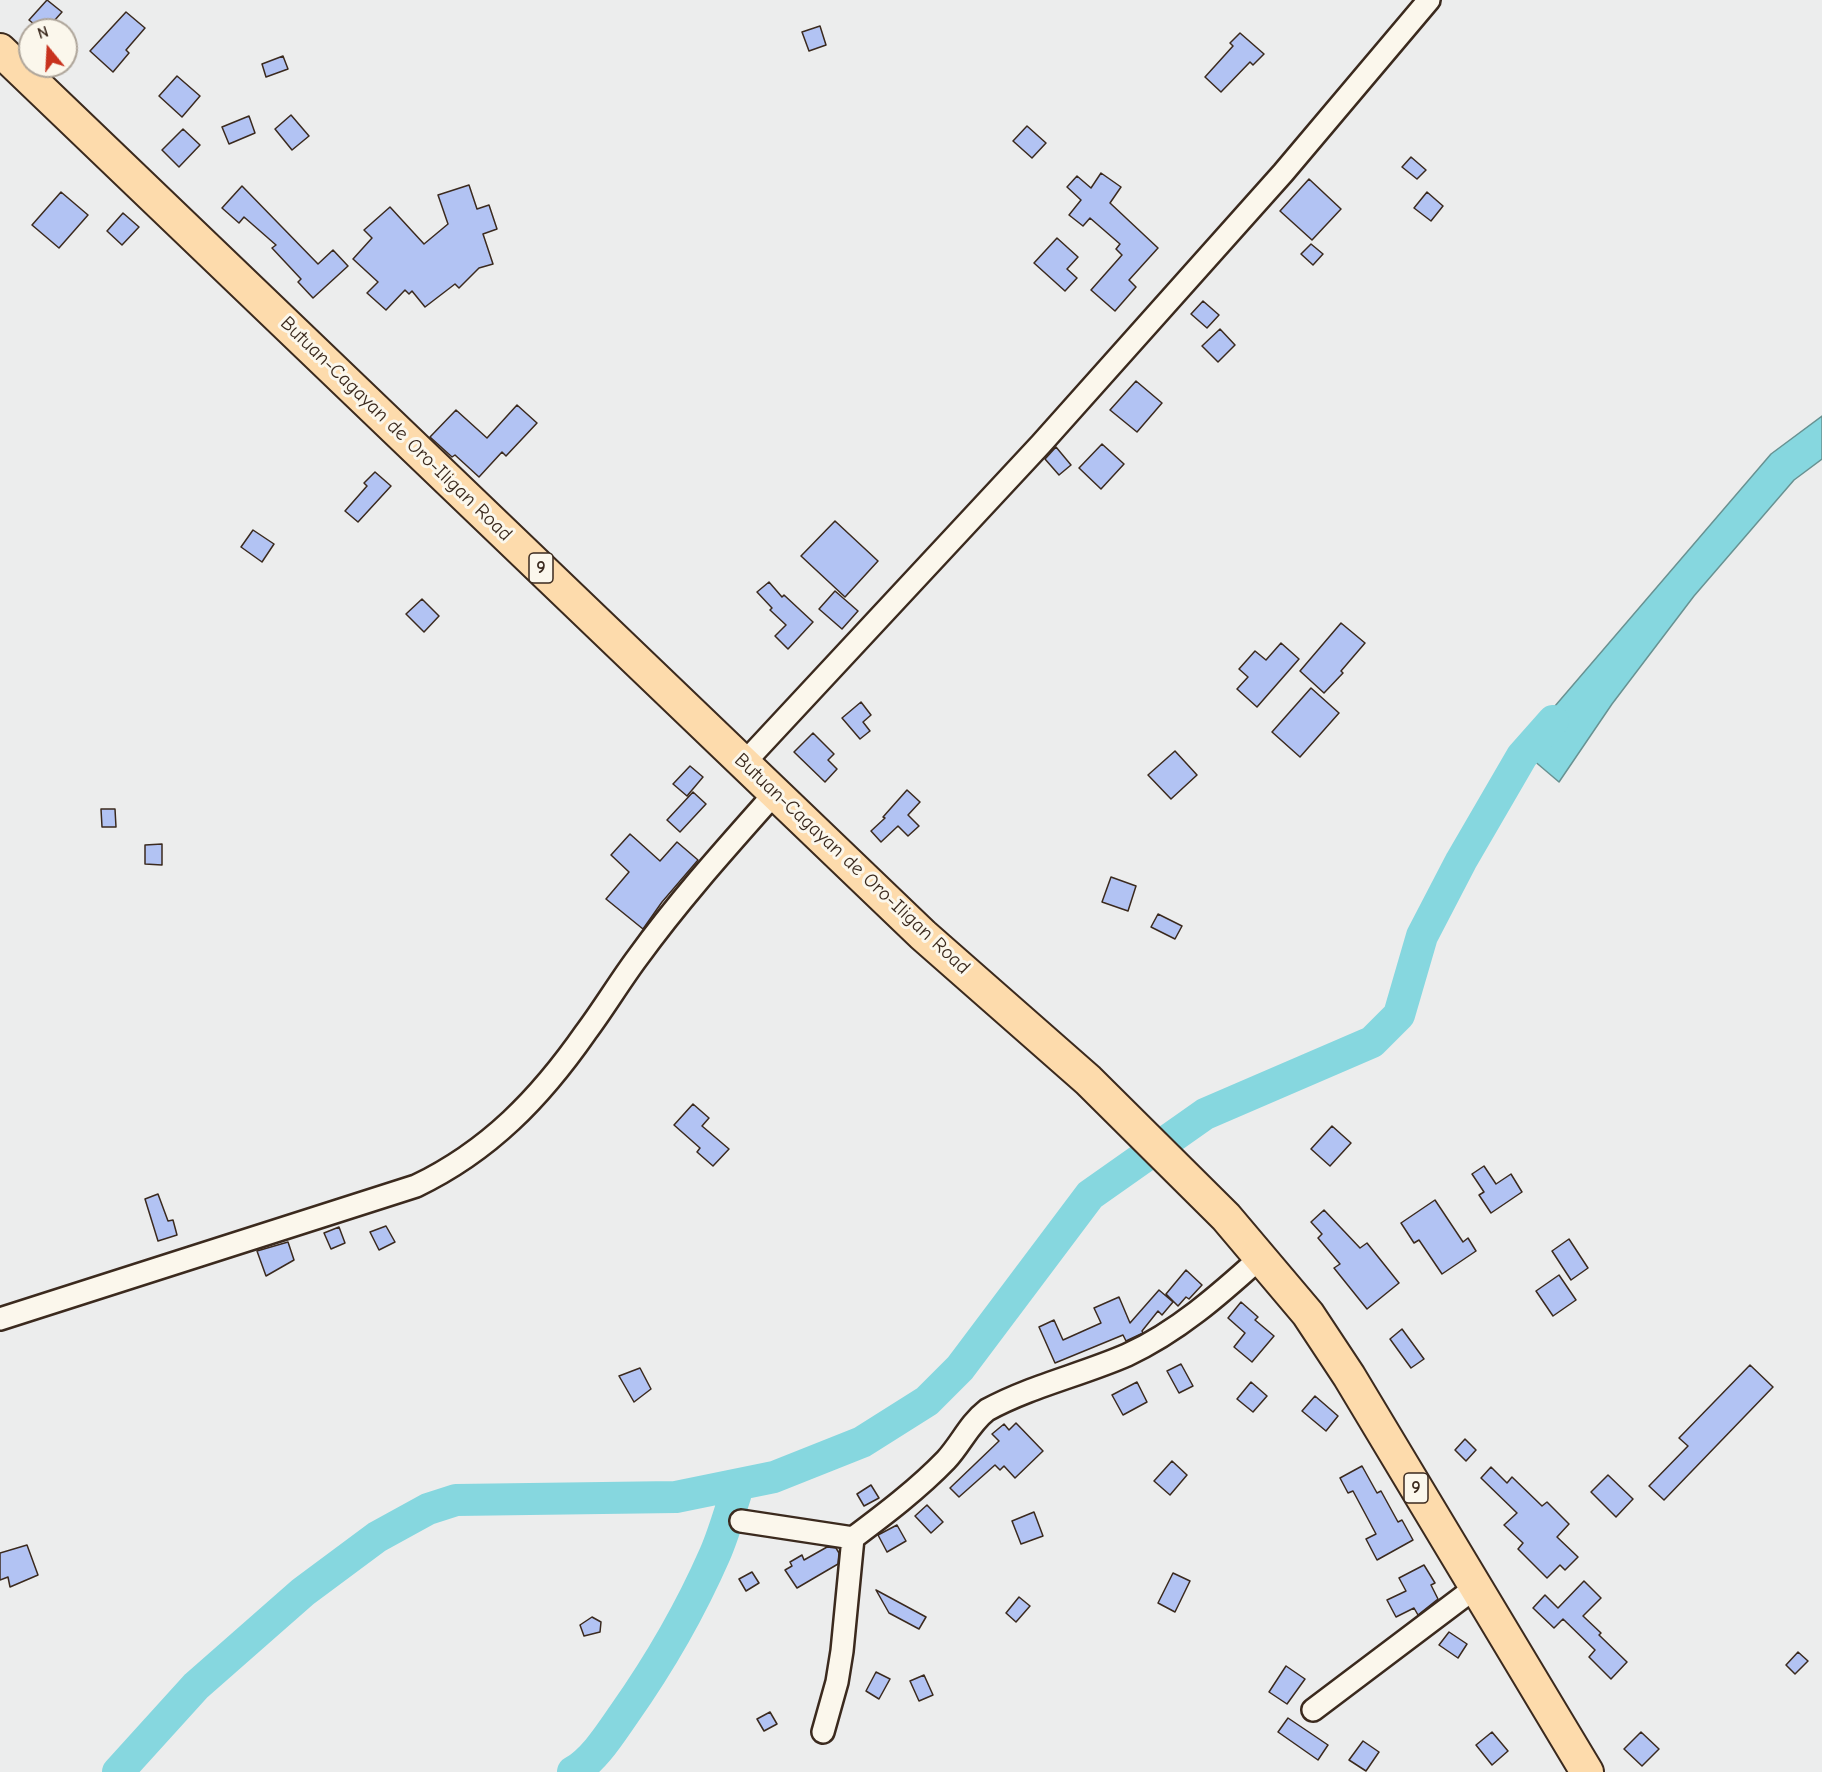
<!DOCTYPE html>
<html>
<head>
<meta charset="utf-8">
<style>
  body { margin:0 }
  #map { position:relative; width:1822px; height:1772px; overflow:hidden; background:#eceded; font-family:"Comic Neue",sans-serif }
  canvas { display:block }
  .north { position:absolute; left:18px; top:18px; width:60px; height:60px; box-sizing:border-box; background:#fbf7ec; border:2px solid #aea59a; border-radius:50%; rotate:342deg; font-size:16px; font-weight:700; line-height:24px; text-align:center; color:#3b2a1e }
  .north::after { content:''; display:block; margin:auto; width:21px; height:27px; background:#c8321e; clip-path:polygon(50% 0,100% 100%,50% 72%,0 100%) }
</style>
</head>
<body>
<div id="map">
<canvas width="1822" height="1772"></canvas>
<div class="north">N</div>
</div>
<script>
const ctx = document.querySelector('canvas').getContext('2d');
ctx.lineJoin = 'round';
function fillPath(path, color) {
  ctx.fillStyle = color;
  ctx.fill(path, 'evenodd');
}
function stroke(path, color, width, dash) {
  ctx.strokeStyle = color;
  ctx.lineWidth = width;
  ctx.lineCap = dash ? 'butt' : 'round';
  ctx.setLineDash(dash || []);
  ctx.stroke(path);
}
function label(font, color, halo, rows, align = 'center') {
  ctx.font = font + ' "Comic Neue",sans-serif';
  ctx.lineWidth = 6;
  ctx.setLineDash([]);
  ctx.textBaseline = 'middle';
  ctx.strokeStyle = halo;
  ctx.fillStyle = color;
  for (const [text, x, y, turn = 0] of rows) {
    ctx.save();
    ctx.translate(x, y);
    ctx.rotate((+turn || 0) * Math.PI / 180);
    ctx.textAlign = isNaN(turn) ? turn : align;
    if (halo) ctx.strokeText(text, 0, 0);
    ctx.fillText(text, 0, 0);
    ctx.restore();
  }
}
const water = new Path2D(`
  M 1822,416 L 1822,459 L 1794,480 L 1694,596 L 1612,704 L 1559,782 L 1519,748 L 1771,454 Z`);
fillPath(water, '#86d7df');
stroke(water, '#689292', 1.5);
stroke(new Path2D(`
  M 118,1772 L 196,1686 L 303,1592 L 377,1537 L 428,1509 L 456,1500 L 676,1497 L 774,1477 L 862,1442 L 927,1401 L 960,1368 L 1090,1195 L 1205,1114 L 1372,1042 L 1399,1015 L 1422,936 L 1461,861 L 1522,756 L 1553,721
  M 573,1772 C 594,1760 610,1734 624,1714 C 660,1663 690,1611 715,1554 C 725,1531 731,1507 739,1484`), '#86d7df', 32);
const building = new Path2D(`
  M 47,0 L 62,12 L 46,30 L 41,30 L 29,20 Z
  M 126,12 L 145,28 L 126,50 L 129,53 L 113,72 L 90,51 Z
  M 820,26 L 826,45 L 809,51 L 802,32 Z
  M 1240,33 L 1264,54 L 1253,65 L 1250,62 L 1221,92 L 1205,77 L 1233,46 L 1230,43 Z
  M 283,56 L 288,69 L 266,77 L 262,64 Z
  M 177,76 L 200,96 L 182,117 L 159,96 Z
  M 291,115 L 309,136 L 292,150 L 275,129 Z
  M 249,116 L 255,133 L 229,144 L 222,127 Z
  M 1027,126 L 1046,143 L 1032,158 L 1013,141 Z
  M 183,129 L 200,145 L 179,167 L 162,150 Z
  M 1411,157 L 1426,170 L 1417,179 L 1402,167 Z
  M 1101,173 L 1121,187 L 1110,203 L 1158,248 L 1129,280 L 1136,287 L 1115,311 L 1091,290 L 1122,255 L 1116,249 L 1120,244 L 1090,218 L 1083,226 L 1069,215 L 1081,200 L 1067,187 L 1077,176 L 1091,188 Z
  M 1309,179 L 1341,209 L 1312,240 L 1280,211 Z
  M 469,185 L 477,209 L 489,205 L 497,229 L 483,234 L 493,264 L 479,268 L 459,288 L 455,284 L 425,307 L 412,291 L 409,294 L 405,290 L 386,310 L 367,293 L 378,282 L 353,259 L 372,238 L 364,230 L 390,207 L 424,244 L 448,224 L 438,195 Z
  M 242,186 L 318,264 L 333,250 L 348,266 L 313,298 L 298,282 L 301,279 L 272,248 L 276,245 L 244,217 L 239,223 L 222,208 Z
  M 61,192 L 88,215 L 59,248 L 32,225 Z
  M 1427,192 L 1443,206 L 1431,221 L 1414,208 Z
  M 123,213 L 139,227 L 122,245 L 107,231 Z
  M 1057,238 L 1078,257 L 1067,269 L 1077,278 L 1065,291 L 1034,263 Z
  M 1311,244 L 1323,254 L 1313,265 L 1301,254 Z
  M 1203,301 L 1219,315 L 1207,328 L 1191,314 Z
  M 1220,329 L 1235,345 L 1218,362 L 1202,346 Z
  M 1136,381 L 1162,403 L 1137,432 L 1110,410 Z
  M 517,405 L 537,423 L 506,456 L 502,452 L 479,477 L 455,455 L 452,457 L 430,437 L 456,410 L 487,438 Z
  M 1102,444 L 1124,464 L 1101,489 L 1079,468 Z
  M 1056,447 L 1071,465 L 1059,475 L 1045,459 Z
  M 375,472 L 391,486 L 358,522 L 345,511 L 367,486 L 364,483 Z
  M 835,521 L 878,561 L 845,597 L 801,556 Z
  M 253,530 L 274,544 L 262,562 L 241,547 Z
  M 769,582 L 782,597 L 784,595 L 813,622 L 788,649 L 775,636 L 786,625 L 770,610 L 772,608 L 757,592 Z
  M 835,591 L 858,611 L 842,629 L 819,609 Z
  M 422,599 L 439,616 L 424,632 L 406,614 Z
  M 1341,623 L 1365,643 L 1341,671 L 1343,673 L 1324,693 L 1300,671 Z
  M 1281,643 L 1299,659 L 1257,707 L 1237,689 L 1248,677 L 1239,669 L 1255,651 L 1266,660 Z
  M 1311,688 L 1339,713 L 1300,757 L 1272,732 Z
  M 861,702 L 871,715 L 863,722 L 870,731 L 860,739 L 842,718 Z
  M 813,733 L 834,754 L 828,760 L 837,769 L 825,782 L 794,752 Z
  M 1175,751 L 1197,775 L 1171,799 L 1148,775 Z
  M 690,766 L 703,777 L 687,796 L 673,784 Z
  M 907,790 L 920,802 L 908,815 L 919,826 L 908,836 L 898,826 L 881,842 L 871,831 L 885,818 L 883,817 Z
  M 693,792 L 706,804 L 680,832 L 667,820 Z
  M 101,809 L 115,809 L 116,827 L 102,827 Z
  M 630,834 L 660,861 L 677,842 L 698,860 L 662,902 L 643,929 L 606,899 L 629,872 L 611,855 Z
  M 162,844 L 162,865 L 145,864 L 145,845 Z
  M 1111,877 L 1136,886 L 1128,911 L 1102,902 Z
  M 1158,914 L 1182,926 L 1175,939 L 1151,927 Z
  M 693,1104 L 709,1118 L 702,1126 L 729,1149 L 713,1166 L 697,1152 L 700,1148 L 674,1125 Z
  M 1332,1126 L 1351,1143 L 1330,1166 L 1311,1149 Z
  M 1484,1166 L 1496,1184 L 1511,1174 L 1522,1192 L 1491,1213 L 1479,1195 L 1484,1192 L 1472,1174 Z
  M 158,1194 L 168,1221 L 173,1220 L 177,1235 L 158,1241 L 145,1199 Z
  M 1435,1200 L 1463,1242 L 1468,1238 L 1476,1251 L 1442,1274 L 1419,1240 L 1414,1243 L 1401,1223 Z
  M 1324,1210 L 1360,1248 L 1367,1243 L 1399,1283 L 1367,1309 L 1334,1268 L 1340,1264 L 1318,1238 L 1322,1234 L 1311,1222 Z
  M 386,1226 L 395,1242 L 379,1250 L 370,1232 Z
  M 339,1227 L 345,1243 L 331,1249 L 324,1233 Z
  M 1569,1239 L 1588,1268 L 1571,1280 L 1552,1251 Z
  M 288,1242 L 294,1260 L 266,1276 L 257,1251 Z
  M 1186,1270 L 1202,1285 L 1189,1299 L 1186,1297 L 1178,1306 L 1166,1294 Z
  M 1559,1275 L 1576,1300 L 1553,1316 L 1536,1291 Z
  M 1159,1290 L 1173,1302 L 1162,1315 L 1158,1311 L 1142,1331 L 1143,1333 L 1126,1341 L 1123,1335 L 1055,1363 L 1039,1327 L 1054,1320 L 1063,1340 L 1101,1323 L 1094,1308 L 1119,1297 L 1130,1323 Z
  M 1241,1302 L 1258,1317 L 1255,1320 L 1274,1336 L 1252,1362 L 1234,1347 L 1245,1333 L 1228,1318 Z
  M 1402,1329 L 1424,1359 L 1411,1368 L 1390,1339 Z
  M 1181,1364 L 1193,1386 L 1179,1393 L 1167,1371 Z
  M 1750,1365 L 1773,1387 L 1664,1500 L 1649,1486 L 1688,1446 L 1679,1438 Z
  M 640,1368 L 651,1389 L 634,1402 L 619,1376 Z
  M 1137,1382 L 1147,1402 L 1123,1415 L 1112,1395 Z
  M 1251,1382 L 1267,1396 L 1253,1412 L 1237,1399 Z
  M 1315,1396 L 1338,1416 L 1326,1431 L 1302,1411 Z
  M 1016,1423 L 1043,1451 L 1015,1478 L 1004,1466 L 1000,1470 L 995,1465 L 959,1497 L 950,1488 L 999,1441 L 992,1434 L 1004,1424 L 1009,1430 Z
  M 1465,1439 L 1476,1450 L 1466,1461 L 1455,1450 Z
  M 1172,1461 L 1187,1475 L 1170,1495 L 1154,1481 Z
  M 1362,1466 L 1377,1493 L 1381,1491 L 1398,1522 L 1402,1520 L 1413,1540 L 1377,1560 L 1366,1539 L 1376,1534 L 1353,1491 L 1348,1493 L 1340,1478 Z
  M 1491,1467 L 1507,1483 L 1512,1477 L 1542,1506 L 1547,1502 L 1569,1524 L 1557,1537 L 1578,1557 L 1565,1570 L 1560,1565 L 1547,1578 L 1518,1549 L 1523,1543 L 1504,1525 L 1517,1513 L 1481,1478 Z
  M 1608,1475 L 1633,1499 L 1616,1517 L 1591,1492 Z
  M 871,1485 L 879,1498 L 864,1506 L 857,1494 Z
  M 927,1505 L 943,1522 L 931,1533 L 915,1516 Z
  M 1034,1512 L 1043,1536 L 1021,1544 L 1012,1521 Z
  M 897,1525 L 906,1541 L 887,1552 L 878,1535 Z
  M 27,1545 L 38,1575 L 10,1587 L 8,1577 L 0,1580 L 0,1553 Z
  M 827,1547 L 836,1548 L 839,1553 L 838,1564 L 797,1588 L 785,1570 L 792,1566 L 790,1562 L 802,1555 L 804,1560 Z
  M 1424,1565 L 1435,1583 L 1431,1585 L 1438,1599 L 1418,1615 L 1414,1608 L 1396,1617 L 1387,1600 L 1406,1591 L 1399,1578 Z
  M 752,1572 L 759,1583 L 746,1591 L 739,1579 Z
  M 1173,1573 L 1190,1581 L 1175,1612 L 1158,1603 Z
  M 1584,1581 L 1601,1598 L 1583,1616 L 1601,1633 L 1599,1635 L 1627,1662 L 1611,1679 L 1589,1657 L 1595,1650 L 1563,1619 L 1554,1628 L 1533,1608 L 1545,1595 L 1558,1608 Z
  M 876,1590 L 926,1617 L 919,1629 L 889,1613 Z
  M 1019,1597 L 1030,1606 L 1016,1622 L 1006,1613 Z
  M 592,1617 L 601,1622 L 600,1632 L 584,1636 L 580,1625 Z
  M 1449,1632 L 1467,1644 L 1458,1658 L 1439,1645 Z
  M 1798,1652 L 1808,1661 L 1795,1674 L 1786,1665 Z
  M 1286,1666 L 1305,1679 L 1287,1704 L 1269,1692 Z
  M 876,1672 L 890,1679 L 879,1699 L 866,1691 Z
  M 924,1675 L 933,1695 L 919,1701 L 910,1681 Z
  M 770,1712 L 777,1724 L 764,1731 L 757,1719 Z
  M 1288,1718 L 1328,1745 L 1318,1760 L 1278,1732 Z
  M 1492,1732 L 1508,1751 L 1492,1765 L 1476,1745 Z
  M 1641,1732 L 1659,1749 L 1642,1766 L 1624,1749 Z
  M 1363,1741 L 1379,1752 L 1366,1771 L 1349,1760 Z`);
fillPath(building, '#b2c3f3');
stroke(building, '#3b2a1e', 1.5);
const minor = new Path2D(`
  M 744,763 L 1041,444 L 1283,173 L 1429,0
  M 0,1319 L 416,1186 C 489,1151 540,1098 586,1032 C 604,1008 620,981 638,957 C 680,899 728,846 775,793
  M 741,1521 L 853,1538
  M 1313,1710 L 1476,1587
  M 823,1732 L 837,1682 L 842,1651 L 853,1538 C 885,1514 918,1489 946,1460 C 961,1444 969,1424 987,1410 C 1031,1386 1081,1375 1127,1355 C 1177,1332 1219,1295 1260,1258`);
const highway = new Path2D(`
  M 0,50 L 923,935 L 1088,1080 L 1226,1217 L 1308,1314 L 1349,1376 L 1587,1772`);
stroke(minor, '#3b2a1e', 26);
stroke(highway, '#3b2a1e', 36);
stroke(minor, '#fbf7ec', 21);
stroke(highway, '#fddbac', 32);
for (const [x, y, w] of [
  [541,568,24],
  [1416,1488,24]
]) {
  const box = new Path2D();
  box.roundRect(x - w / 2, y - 15, w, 30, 4.5);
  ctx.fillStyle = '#fbf7ec';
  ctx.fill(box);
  stroke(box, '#3b2a1e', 1.5);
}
label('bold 18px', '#3b2a1e', null, [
  ["9",541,568],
  ["9",1416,1488]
]);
label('20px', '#3b2a1e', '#fbf7ec', [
  ["Butuan-Cagayan de Oro-Iligan Road",396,429,44],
  ["Butuan-Cagayan de Oro-Iligan Road",852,864,43]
]);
</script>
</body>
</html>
